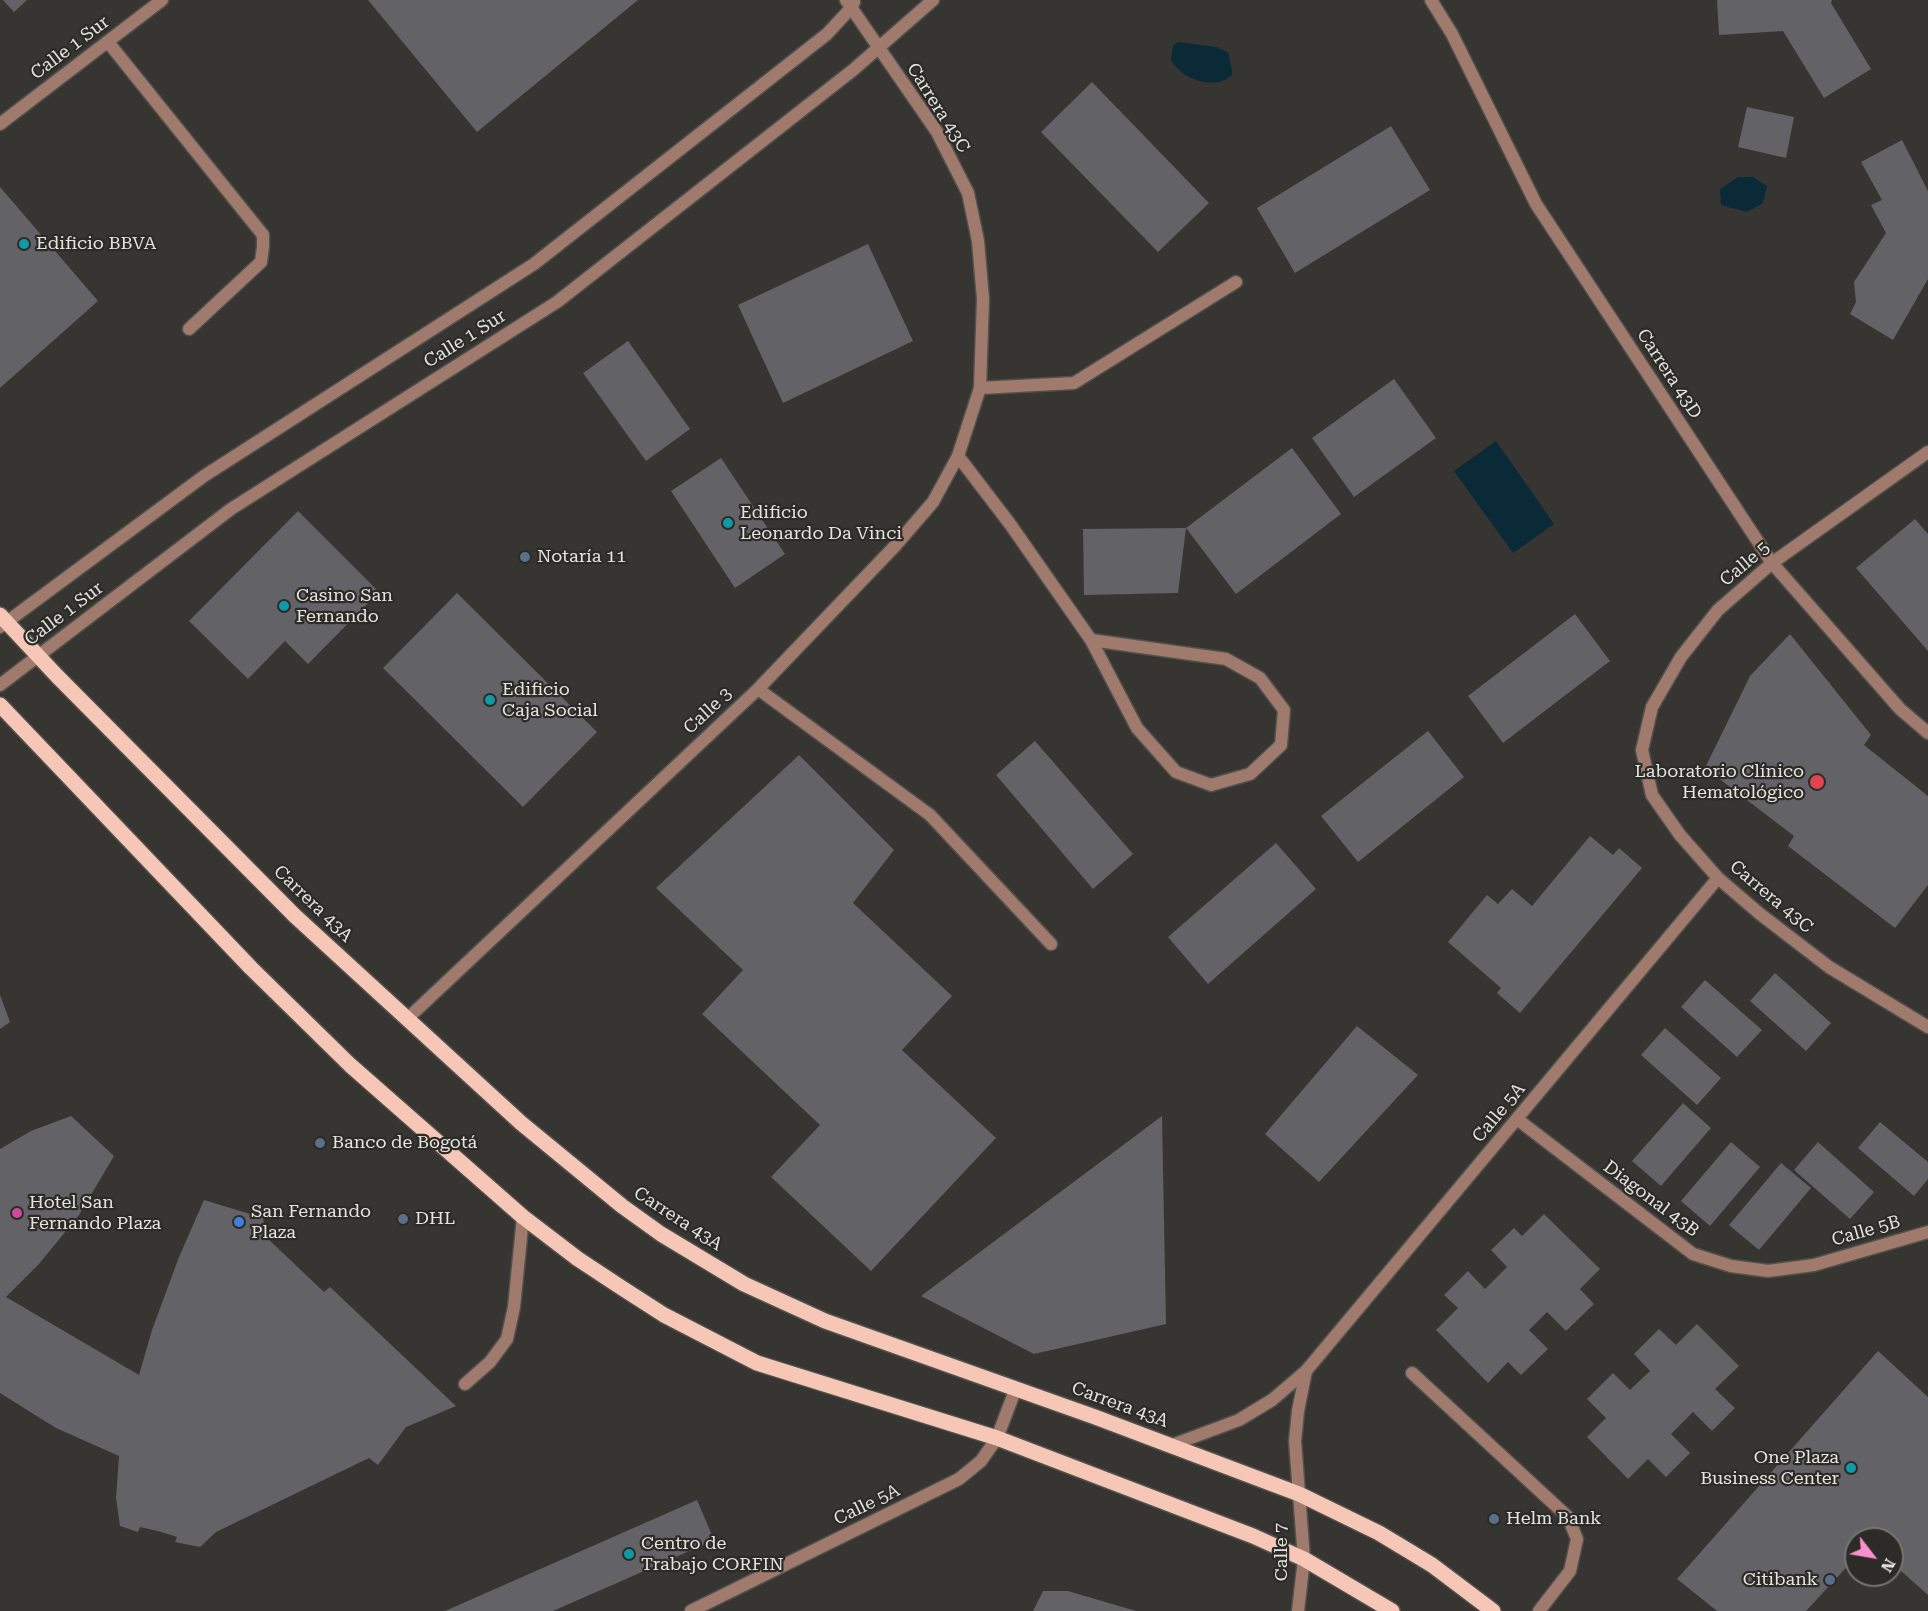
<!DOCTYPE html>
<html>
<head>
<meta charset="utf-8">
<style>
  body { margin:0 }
  #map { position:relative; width:1928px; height:1611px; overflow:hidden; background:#363531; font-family:"Roboto Serif",serif }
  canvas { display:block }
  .north { position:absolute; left:1844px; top:1527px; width:60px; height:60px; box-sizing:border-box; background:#2c2b27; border:2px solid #757571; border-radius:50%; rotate:121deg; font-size:16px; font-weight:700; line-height:24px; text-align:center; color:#e3e3e0 }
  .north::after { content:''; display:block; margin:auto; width:21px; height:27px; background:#f890cc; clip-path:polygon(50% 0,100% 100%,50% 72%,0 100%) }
</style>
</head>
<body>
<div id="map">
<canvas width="1928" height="1611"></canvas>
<div class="north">N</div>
</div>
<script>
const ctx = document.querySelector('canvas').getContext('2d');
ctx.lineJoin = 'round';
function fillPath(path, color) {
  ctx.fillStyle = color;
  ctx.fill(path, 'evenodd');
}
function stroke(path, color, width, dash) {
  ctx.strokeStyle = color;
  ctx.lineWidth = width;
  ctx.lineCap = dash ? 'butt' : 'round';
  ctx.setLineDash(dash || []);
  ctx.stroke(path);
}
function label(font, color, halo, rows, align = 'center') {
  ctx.font = font + ' "Roboto Serif",serif';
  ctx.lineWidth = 4.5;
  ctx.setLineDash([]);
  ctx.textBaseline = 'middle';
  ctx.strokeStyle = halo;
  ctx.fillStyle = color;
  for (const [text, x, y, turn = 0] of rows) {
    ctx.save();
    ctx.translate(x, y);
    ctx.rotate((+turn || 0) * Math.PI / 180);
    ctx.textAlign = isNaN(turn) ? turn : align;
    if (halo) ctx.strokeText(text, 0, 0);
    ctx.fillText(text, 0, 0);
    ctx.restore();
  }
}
fillPath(new Path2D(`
  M 1178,42 L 1216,47 L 1228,52 L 1232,70 L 1232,75 C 1216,91 1179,79 1171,59 L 1173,46 Z
  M 1738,177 L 1753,177 L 1767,186 L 1763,203 L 1747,212 L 1721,205 L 1720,189 Z
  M 1496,441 L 1554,524 L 1513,553 L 1454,471 Z`), '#0a2a38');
fillPath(new Path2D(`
  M 3,0 L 27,0 L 14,12 Z
  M 368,0 L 638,0 L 477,132 Z
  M 1717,0 L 1832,0 L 1831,3 L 1871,69 L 1824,98 L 1783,31 L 1719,35 Z
  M 1092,82 L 1209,203 L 1158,252 L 1041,132 Z
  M 1747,107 L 1794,117 L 1786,158 L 1738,147 Z
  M 1391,126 L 1430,190 L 1295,273 L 1257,208 Z
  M 1902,140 L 1928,191 L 1928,279 L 1893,340 L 1850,314 L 1856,302 L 1854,282 L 1886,233 L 1871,205 L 1882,200 L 1861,162 Z
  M 0,187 L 98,301 L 0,388 Z
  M 868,244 L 913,341 L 783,403 L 738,305 Z
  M 628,341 L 690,429 L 646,461 L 583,373 Z
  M 1394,379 L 1436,438 L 1354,497 L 1312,438 Z
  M 1292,448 L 1341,514 L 1236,594 L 1186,528 L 1178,593 L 1084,595 L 1083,529 L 1186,528 Z
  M 721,458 L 785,554 L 735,588 L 671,491 Z
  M 298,511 L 379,592 L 308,664 L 285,641 L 248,679 L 189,621 Z
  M 1915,519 L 1928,534 L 1928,651 L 1856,568 Z
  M 457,593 L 597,732 L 523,807 L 383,668 Z
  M 1575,614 L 1610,661 L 1503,743 L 1468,696 Z
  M 1790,634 L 1871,735 L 1864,745 L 1928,796 L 1928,885 L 1895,928 L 1788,846 L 1794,836 L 1705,768 L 1750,676 Z
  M 1428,731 L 1464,777 L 1358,862 L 1321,816 Z
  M 1035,741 L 1133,854 L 1093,889 L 996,775 Z
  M 799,755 L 894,850 L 853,903 L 952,996 L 902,1050 L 996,1138 L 871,1271 L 771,1177 L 820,1125 L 702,1014 L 743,970 L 656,888 Z
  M 1590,836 L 1613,855 L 1619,848 L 1642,868 L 1520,1013 L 1497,993 L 1501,988 L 1448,942 L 1487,895 L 1498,904 L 1512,889 L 1532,906 Z
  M 1276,843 L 1316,889 L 1208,984 L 1168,937 Z
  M 1775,973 L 1831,1023 L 1806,1051 L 1750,1001 Z
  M 1705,980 L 1762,1030 L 1737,1057 L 1681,1007 Z
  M 0,995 L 10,1022 L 0,1029 Z
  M 1357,1026 L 1418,1075 L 1319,1182 L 1265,1134 Z
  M 1665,1028 L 1721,1078 L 1697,1105 L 1641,1055 Z
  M 1683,1103 L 1711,1128 L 1661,1186 L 1632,1161 Z
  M 71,1116 L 114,1156 L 79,1215 L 39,1264 L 6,1297 L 139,1375 L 152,1330 L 179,1257 L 204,1200 L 263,1218 L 266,1237 L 324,1292 L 330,1287 L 456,1406 L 406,1427 L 378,1465 L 369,1458 L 216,1532 L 200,1547 L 175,1542 L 177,1537 L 158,1531 L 140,1527 L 138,1532 L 120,1526 L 116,1498 L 119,1456 L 56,1428 L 0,1393 L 0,1149 L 31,1131 Z
  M 1162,1116 L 1166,1324 L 1034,1354 L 921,1296 Z
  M 1880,1122 L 1928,1162 L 1928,1179 L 1914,1196 L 1858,1148 Z
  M 1731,1142 L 1760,1167 L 1710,1226 L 1681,1201 Z
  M 1818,1142 L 1874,1192 L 1850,1219 L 1794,1170 Z
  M 1781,1163 L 1811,1188 L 1759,1250 L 1729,1225 Z
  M 1544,1214 L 1600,1269 L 1580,1289 L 1594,1304 L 1566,1331 L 1547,1312 L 1529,1330 L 1548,1349 L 1521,1375 L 1508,1362 L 1488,1383 L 1436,1330 L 1458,1308 L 1444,1295 L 1468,1271 L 1485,1289 L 1507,1267 L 1491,1250 L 1514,1228 L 1522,1236 Z
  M 1697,1324 L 1739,1366 L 1715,1389 L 1735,1408 L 1712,1431 L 1693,1412 L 1671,1434 L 1690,1453 L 1666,1477 L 1648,1459 L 1628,1479 L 1587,1437 L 1606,1418 L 1587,1399 L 1613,1373 L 1630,1390 L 1650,1371 L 1634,1354 L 1659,1329 L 1676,1345 Z
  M 1878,1351 L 1928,1397 L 1928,1595 L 1892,1563 L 1892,1539 L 1856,1539 L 1856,1557 L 1806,1611 L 1717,1611 L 1677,1579 Z
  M 697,1500 L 714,1540 L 651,1568 L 553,1611 L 445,1611 Z
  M 1043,1591 L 1068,1591 L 1136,1611 L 1033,1611 Z`), '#626267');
const service = new Path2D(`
  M 108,42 L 263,235 L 263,247 L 261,262 L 189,329
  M 980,388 L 1074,383 L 1236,282
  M 958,456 L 1010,524 L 1091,640 L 1137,728 L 1176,772 L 1211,785 L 1250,774 L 1281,745 L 1284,710 L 1260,678 L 1226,659 L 1091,640
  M 758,689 L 930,815 L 1051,944
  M 1412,1373 L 1568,1517 L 1577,1539 L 1570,1571 L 1539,1611
  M 465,1384 L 490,1362 L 507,1339 L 514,1307 L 523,1217`);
const minor = new Path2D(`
  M 0,124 L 162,0
  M 1928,452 L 1772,563 L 1718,610 L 1681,657 L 1652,707 L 1642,750 L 1652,795 L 1680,835 L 1718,878 L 1760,914 L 1829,967 L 1928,1027
  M 1517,1119 L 1693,1254 L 1731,1266 L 1768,1271 L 1814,1265 L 1928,1232
  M 1172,1445 L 1239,1420 L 1272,1400 L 1306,1371 L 1718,878
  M 691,1611 L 959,1479 L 981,1461 L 997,1438 L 1016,1388
  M 1298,1611 L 1304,1559 L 1295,1441 L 1298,1411 L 1306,1371`);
const tertiary = new Path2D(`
  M 1431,0 L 1452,34 L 1536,204 L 1772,563 L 1900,709 L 1928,733
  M 0,627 L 204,476 L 534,264 L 827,34 L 851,8 L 854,2
  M 0,685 L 231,509 L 557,302 L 853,70 L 933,0
  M 407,1019 L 758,689 L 895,546 L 933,502 L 958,456 L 980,388 L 983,299 L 978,241 L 968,193 L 937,132 L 846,0`);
const primary = new Path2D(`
  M 0,615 L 57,676 L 295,916 L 521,1123 L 622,1206 L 661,1234 L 744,1284 L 825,1321 L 1095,1417 L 1299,1494 L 1379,1533 L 1432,1565 L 1493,1611
  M 0,705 L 251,968 L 350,1065 L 523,1217 L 578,1259 L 622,1288 L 664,1315 L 757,1363 L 997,1438 L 1253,1536 L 1304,1559 L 1392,1611`);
stroke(service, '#52514d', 15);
stroke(minor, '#52514d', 15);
stroke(tertiary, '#52514d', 15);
stroke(primary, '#52514d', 18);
stroke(service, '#a07a6d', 12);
stroke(minor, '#a07a6d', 12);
stroke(tertiary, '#a07a6d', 12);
stroke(primary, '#f6c7b7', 15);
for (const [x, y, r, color] of [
  [24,244,6,"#0f9aa8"],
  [728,523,6,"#0f9aa8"],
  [525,557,6,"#5c6f8a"],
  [284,606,6,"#0f9aa8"],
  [490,700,6,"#0f9aa8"],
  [1817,782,8,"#e0444e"],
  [320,1143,6,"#5c6f8a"],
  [17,1213,6,"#d1479c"],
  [403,1219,6,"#5c6f8a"],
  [239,1222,6,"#3f7fe0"],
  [1851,1468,6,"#0f9aa8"],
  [1494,1519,6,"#5c6f8a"],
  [629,1554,6,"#0f9aa8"],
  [1830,1580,6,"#5c6f8a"]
]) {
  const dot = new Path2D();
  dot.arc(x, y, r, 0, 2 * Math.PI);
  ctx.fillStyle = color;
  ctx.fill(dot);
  stroke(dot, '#2c2b27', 2);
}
label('18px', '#e3e3e0', '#2c2b27', [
  ["Calle 1 Sur",70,48,-37],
  ["Carrera 43C",938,108,58],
  ["Calle 1 Sur",465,339,-32],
  ["Carrera 43D",1669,374,57],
  ["Calle 5",1745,564,-40],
  ["Calle 1 Sur",64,614,-37],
  ["Calle 3",708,711,-43],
  ["Carrera 43C",1771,897,40],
  ["Carrera 43A",313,904,44],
  ["Calle 5A",1499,1113,-50],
  ["Diagonal 43B",1651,1199,37],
  ["Carrera 43A",678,1219,33],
  ["Calle 5B",1866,1231,-16],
  ["Carrera 43A",1120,1405,20],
  ["Calle 5A",867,1505,-26],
  ["Calle 7",1282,1552,-90]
]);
label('18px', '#e3e3e0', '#2c2b27', [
  ["Edificio BBVA",36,244],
  ["Edificio",740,513],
  ["Leonardo Da Vinci",740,534],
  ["Notaría 11",537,557],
  ["Casino San",296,596],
  ["Fernando",296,617],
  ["Edificio",502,690],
  ["Caja Social",502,711],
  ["Laboratorio Clínico",1804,772,"right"],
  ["Hematológico",1804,793,"right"],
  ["Banco de Bogotá",332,1143],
  ["Hotel San",29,1203],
  ["Fernando Plaza",29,1224],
  ["San Fernando",251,1212],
  ["Plaza",251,1233],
  ["DHL",415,1219],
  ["One Plaza",1839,1458,"right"],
  ["Business Center",1839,1479,"right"],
  ["Helm Bank",1506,1519],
  ["Centro de",641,1544],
  ["Trabajo CORFIN",641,1565],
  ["Citibank",1818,1580,"right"]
], 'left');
</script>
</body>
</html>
